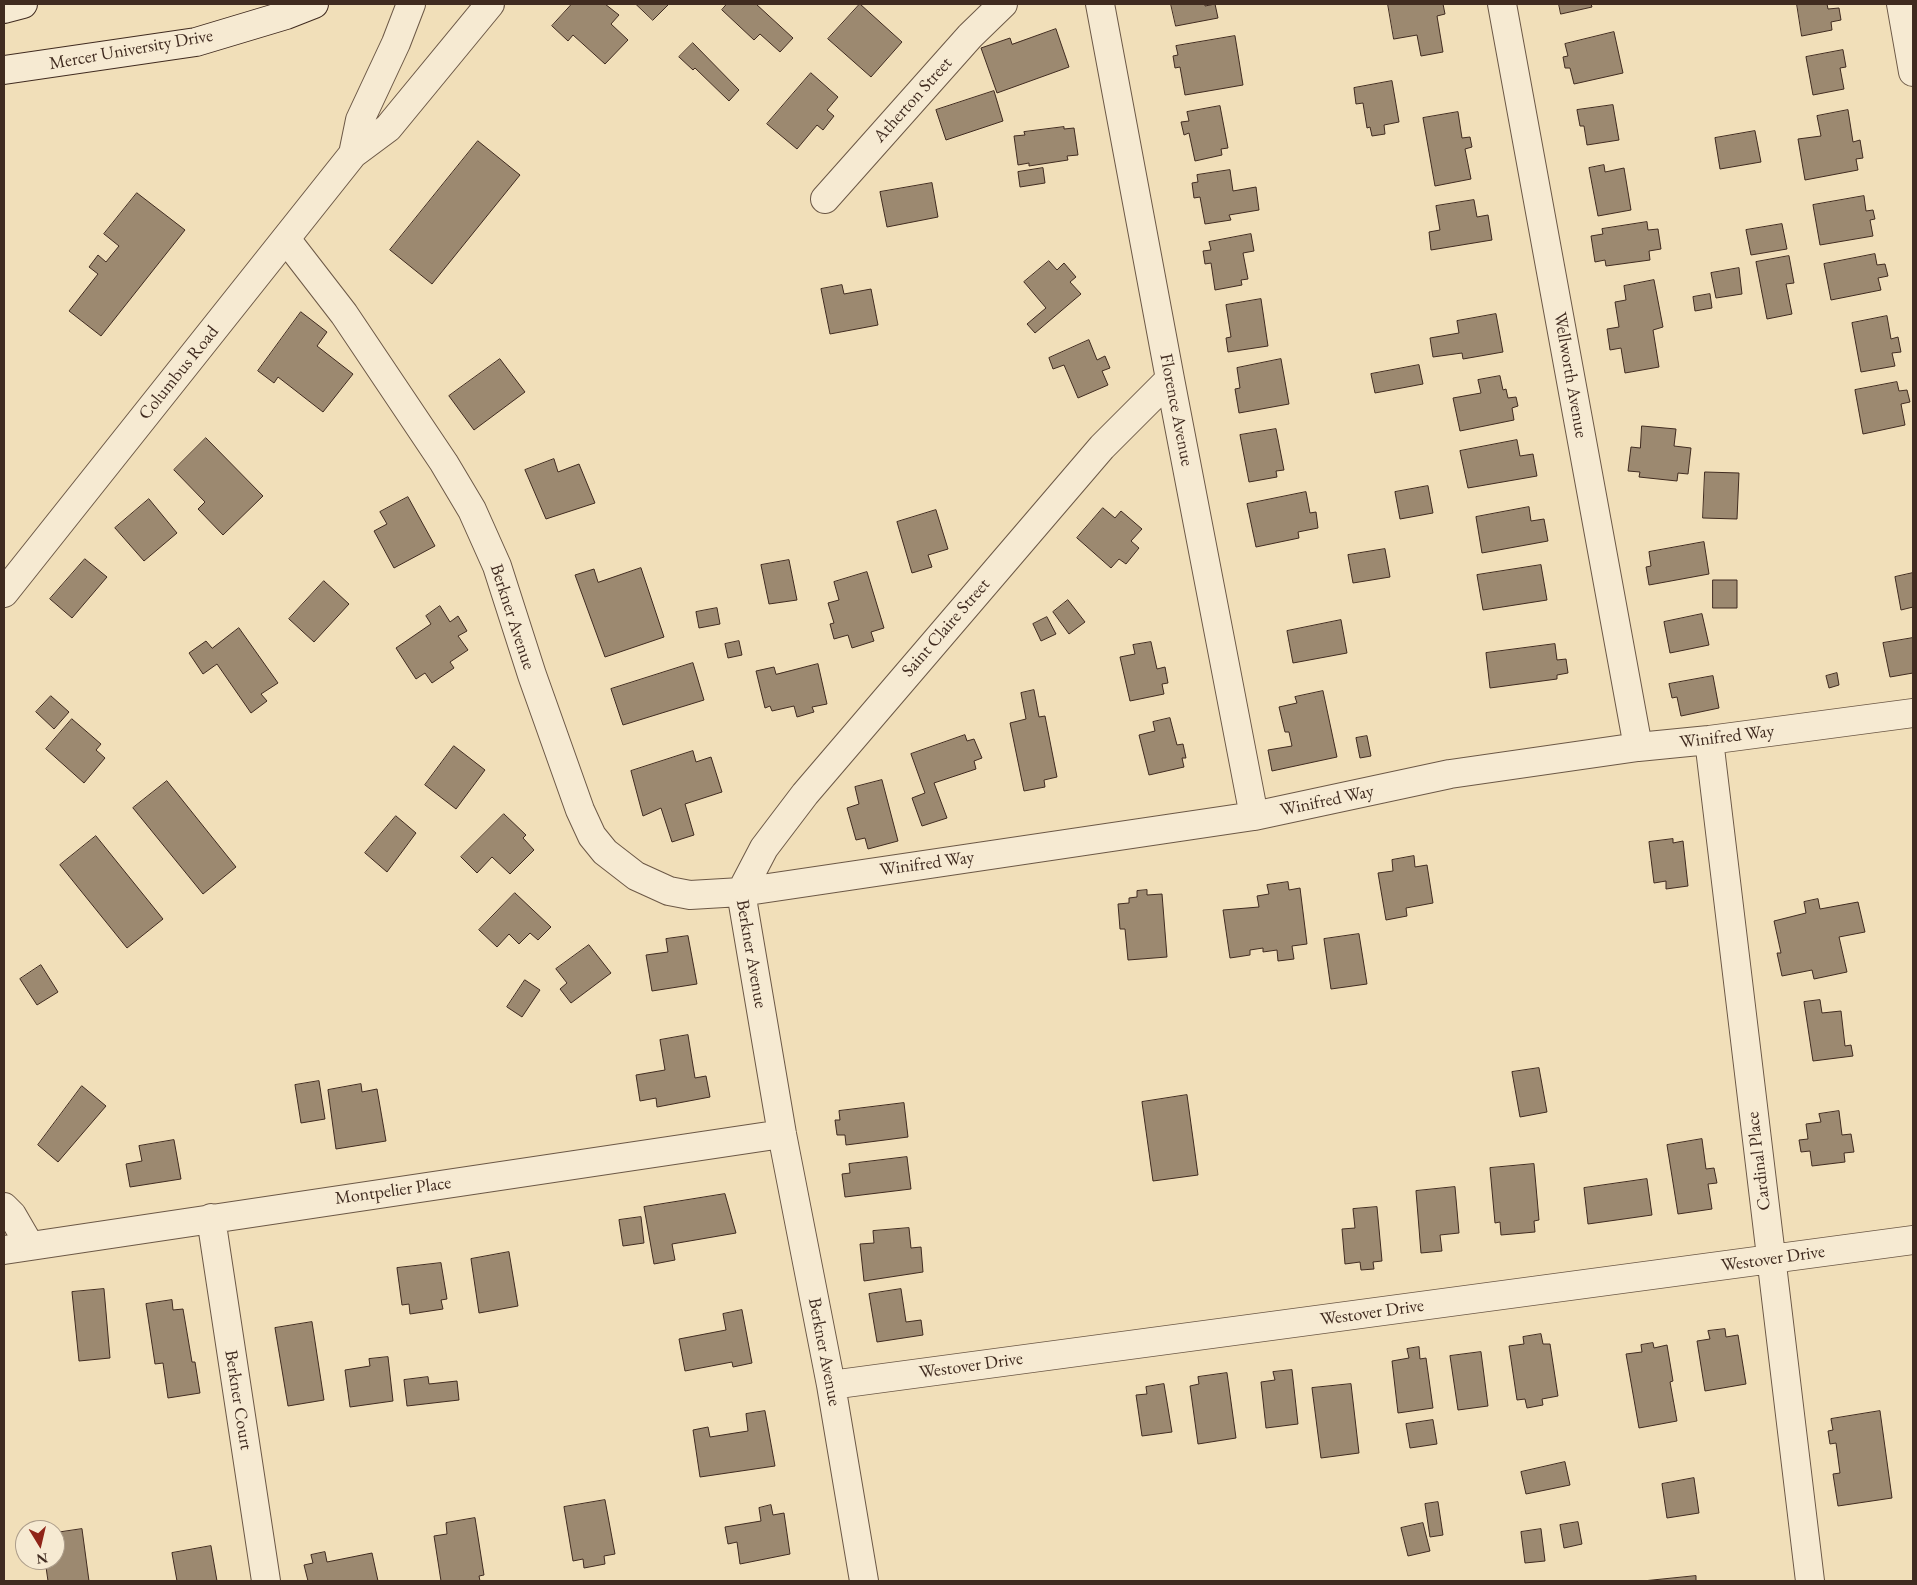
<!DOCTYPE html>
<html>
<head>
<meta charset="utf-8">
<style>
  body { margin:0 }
  #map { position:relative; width:1917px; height:1585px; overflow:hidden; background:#f1dfb9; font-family:"EB Garamond",serif }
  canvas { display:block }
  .frame { position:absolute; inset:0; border:5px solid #402b20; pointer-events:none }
  .north { position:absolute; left:15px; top:1520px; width:50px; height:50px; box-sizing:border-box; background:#f6ead2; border:1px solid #ad9e8b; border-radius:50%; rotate:171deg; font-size:14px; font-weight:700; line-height:20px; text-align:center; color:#402b20 }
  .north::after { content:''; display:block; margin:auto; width:18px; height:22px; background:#8f2418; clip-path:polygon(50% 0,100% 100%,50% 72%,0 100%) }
</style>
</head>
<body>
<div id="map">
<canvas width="1917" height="1585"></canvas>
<div class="frame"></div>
<div class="north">N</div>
</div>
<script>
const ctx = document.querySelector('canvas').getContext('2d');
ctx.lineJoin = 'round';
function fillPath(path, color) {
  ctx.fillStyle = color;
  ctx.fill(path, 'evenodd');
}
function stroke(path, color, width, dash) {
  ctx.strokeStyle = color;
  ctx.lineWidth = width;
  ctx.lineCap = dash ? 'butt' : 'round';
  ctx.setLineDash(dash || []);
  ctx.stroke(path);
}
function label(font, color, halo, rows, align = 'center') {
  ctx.font = font + ' "EB Garamond",serif';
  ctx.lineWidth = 5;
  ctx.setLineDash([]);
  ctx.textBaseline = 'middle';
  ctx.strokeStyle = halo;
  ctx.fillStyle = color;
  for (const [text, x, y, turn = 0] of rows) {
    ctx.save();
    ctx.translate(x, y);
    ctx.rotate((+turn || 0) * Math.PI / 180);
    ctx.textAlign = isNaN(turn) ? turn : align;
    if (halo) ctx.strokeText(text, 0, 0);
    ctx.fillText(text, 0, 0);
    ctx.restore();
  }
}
const building = new Path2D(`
  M 572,4 L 605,4 L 619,15 L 611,24 L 628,40 L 605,64 L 573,35 L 568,41 L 552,26 Z
  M 636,4 L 669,4 L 653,20 Z
  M 727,4 L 756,4 L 793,38 L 780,52 L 760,34 L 754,40 L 722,10 Z
  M 860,4 L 902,42 L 871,77 L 828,39 Z
  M 1171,4 L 1205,4 L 1205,6 L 1215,4 L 1218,18 L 1176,26 Z
  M 1388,4 L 1443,4 L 1445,14 L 1437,16 L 1443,52 L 1421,56 L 1417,35 L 1394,39 Z
  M 1559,4 L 1591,4 L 1592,7 L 1561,14 Z
  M 1797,4 L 1827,4 L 1828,9 L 1839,8 L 1841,20 L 1831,22 L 1832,30 L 1802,36 Z
  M 1056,29 L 1069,67 L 997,93 L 981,48 L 1010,38 L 1012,44 Z
  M 1614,32 L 1623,73 L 1574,84 L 1570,68 L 1565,68 L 1563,57 L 1568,56 L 1565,44 Z
  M 1235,36 L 1243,85 L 1185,95 L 1180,67 L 1175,68 L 1173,56 L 1178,55 L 1176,46 Z
  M 693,43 L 739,90 L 729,101 L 695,68 L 693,70 L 679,57 Z
  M 1843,50 L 1846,67 L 1840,68 L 1844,89 L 1813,95 L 1806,57 Z
  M 811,73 L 838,97 L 827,110 L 834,116 L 823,130 L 817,125 L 797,149 L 767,124 Z
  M 1392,81 L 1399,122 L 1384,125 L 1385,134 L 1372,136 L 1370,127 L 1367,128 L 1363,103 L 1356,104 L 1354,88 Z
  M 994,91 L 1003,121 L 946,140 L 936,110 Z
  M 1613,105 L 1619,140 L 1587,145 L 1584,126 L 1580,126 L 1577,110 Z
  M 1220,106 L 1228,148 L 1221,149 L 1222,155 L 1195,161 L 1189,133 L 1184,135 L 1181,122 L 1189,121 L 1187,112 Z
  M 1848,110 L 1853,142 L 1860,140 L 1863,158 L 1856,159 L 1858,170 L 1805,180 L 1798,139 L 1821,136 L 1817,116 Z
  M 1458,112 L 1462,138 L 1470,137 L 1472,147 L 1465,149 L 1471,179 L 1435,186 L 1423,118 Z
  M 1064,127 L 1064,129 L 1074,128 L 1078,155 L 1067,156 L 1068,160 L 1029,166 L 1029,163 L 1018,165 L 1014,136 L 1025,135 L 1024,132 Z
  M 1755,131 L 1761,162 L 1720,169 L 1715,138 Z
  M 478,141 L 520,175 L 432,284 L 390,250 Z
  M 1604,165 L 1605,172 L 1624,168 L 1631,210 L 1598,216 L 1589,168 Z
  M 1043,168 L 1045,183 L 1020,187 L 1018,172 Z
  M 1230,170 L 1233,191 L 1256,187 L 1259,210 L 1229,215 L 1231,220 L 1205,224 L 1200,197 L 1194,198 L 1192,183 L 1198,182 L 1197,175 Z
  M 932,183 L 938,217 L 887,227 L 880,192 Z
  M 137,193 L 185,230 L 101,336 L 69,311 L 98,274 L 89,267 L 98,255 L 106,262 L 119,246 L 104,234 Z
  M 1864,196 L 1866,211 L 1873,210 L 1875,219 L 1870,220 L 1873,236 L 1820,245 L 1813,205 Z
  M 1474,200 L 1477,217 L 1488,215 L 1492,240 L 1431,250 L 1429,232 L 1440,230 L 1436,206 Z
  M 1647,222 L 1648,230 L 1658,229 L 1661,249 L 1649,251 L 1650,260 L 1606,266 L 1605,260 L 1595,262 L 1591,236 L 1603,234 L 1602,229 Z
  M 1782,224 L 1787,249 L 1751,255 L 1746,230 Z
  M 1251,234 L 1254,251 L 1243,253 L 1248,279 L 1241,280 L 1242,285 L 1215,290 L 1211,263 L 1205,264 L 1203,251 L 1211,250 L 1209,242 Z
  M 1875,254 L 1877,265 L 1885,264 L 1888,276 L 1878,278 L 1881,290 L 1831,300 L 1824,264 Z
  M 1789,256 L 1794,283 L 1786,284 L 1792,314 L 1767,319 L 1756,262 Z
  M 1049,261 L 1057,270 L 1064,263 L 1076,277 L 1070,282 L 1081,294 L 1035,333 L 1027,324 L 1046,308 L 1024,282 Z
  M 1739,268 L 1742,294 L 1716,298 L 1711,273 Z
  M 1654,280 L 1663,327 L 1653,330 L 1659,367 L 1625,373 L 1621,348 L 1610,350 L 1607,329 L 1619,327 L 1615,302 L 1626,300 L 1624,286 Z
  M 842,285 L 844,294 L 871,289 L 878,325 L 830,334 L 821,289 Z
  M 1710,294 L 1712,308 L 1695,311 L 1693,297 Z
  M 1261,299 L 1268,346 L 1228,352 L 1226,338 L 1231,337 L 1226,305 Z
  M 301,312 L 327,332 L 317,346 L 353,374 L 323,412 L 278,377 L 274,383 L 258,371 Z
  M 1496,314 L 1503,352 L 1463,359 L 1462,353 L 1433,357 L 1430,338 L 1459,333 L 1457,321 Z
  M 1887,316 L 1891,339 L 1898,337 L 1901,352 L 1892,353 L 1895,366 L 1861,372 L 1852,323 Z
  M 1089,340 L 1097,360 L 1105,356 L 1110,368 L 1102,371 L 1108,385 L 1078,398 L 1064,365 L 1053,369 L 1049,358 Z
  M 500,359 L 525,392 L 474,430 L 449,396 Z
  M 1281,359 L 1289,404 L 1239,413 L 1235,389 L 1240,388 L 1237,368 Z
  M 1419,365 L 1423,384 L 1375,393 L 1371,374 Z
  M 1500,376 L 1503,390 L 1506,389 L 1508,398 L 1516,397 L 1518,406 L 1512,408 L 1514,420 L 1460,431 L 1453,398 L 1481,393 L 1478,380 Z
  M 1897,382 L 1899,391 L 1907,390 L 1910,402 L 1901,404 L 1905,425 L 1863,434 L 1855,390 Z
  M 1642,426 L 1676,429 L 1674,446 L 1691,448 L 1688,474 L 1678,473 L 1677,481 L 1639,477 L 1640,472 L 1628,471 L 1631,447 L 1640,448 Z
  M 1276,429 L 1284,470 L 1276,471 L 1277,477 L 1249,482 L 1240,435 Z
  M 206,438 L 263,496 L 223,535 L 198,509 L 205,502 L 174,470 Z
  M 1517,440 L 1520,456 L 1533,454 L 1537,476 L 1468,488 L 1460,451 Z
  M 554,459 L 558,472 L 579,464 L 595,503 L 546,519 L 525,470 Z
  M 1705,472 L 1739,473 L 1737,519 L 1703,518 Z
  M 1428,486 L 1433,513 L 1400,519 L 1395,492 Z
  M 1306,492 L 1310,513 L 1316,512 L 1318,528 L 1298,532 L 1299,538 L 1256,547 L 1247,504 Z
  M 408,497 L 435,546 L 394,568 L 374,531 L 387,524 L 380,512 Z
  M 149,499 L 177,533 L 144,561 L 115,528 Z
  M 1529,507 L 1531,521 L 1544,519 L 1548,541 L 1482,553 L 1476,517 Z
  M 1103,508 L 1115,518 L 1121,511 L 1142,529 L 1131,541 L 1139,548 L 1126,564 L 1119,559 L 1111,568 L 1077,538 Z
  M 936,510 L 948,549 L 928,555 L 932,567 L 912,573 L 897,522 Z
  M 1704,542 L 1709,574 L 1649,585 L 1646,567 L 1651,566 L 1649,552 Z
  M 1385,549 L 1390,577 L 1353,583 L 1348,555 Z
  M 85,559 L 107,577 L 72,618 L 50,599 Z
  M 789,560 L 797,600 L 769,604 L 761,565 Z
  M 1541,565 L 1547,600 L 1483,610 L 1477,575 Z
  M 641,568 L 664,637 L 605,657 L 575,575 L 594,569 L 598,582 Z
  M 867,572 L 884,628 L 871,632 L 874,641 L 852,648 L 848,635 L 834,639 L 830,624 L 834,623 L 828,603 L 839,600 L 834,582 Z
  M 1913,573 L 1913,607 L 1901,610 L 1895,577 Z
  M 1713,580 L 1737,580 L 1737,608 L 1713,608 Z
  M 324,581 L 349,604 L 314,642 L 289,619 Z
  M 1068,600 L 1085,622 L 1069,634 L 1053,612 Z
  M 440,606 L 450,622 L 458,616 L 467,631 L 458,636 L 468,650 L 450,662 L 454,668 L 432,683 L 425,673 L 416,679 L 396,648 L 431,624 L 426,616 Z
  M 717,608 L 720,624 L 699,628 L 696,612 Z
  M 1702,614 L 1709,645 L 1670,653 L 1664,622 Z
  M 1047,617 L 1056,634 L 1041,641 L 1033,624 Z
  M 1341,620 L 1347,653 L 1293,663 L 1287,631 Z
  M 239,628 L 278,683 L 261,694 L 267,701 L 251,713 L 217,664 L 203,674 L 189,653 L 206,641 L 212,648 Z
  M 1913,638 L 1913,673 L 1890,677 L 1883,643 Z
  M 739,641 L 742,655 L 728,658 L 725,644 Z
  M 1151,642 L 1157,669 L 1165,667 L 1168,683 L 1162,684 L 1164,694 L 1130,701 L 1120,657 L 1135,654 L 1133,645 Z
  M 1555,644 L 1557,660 L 1566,659 L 1568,673 L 1557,675 L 1557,679 L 1490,688 L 1486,653 Z
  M 693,663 L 704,700 L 623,725 L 611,689 Z
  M 818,664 L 827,704 L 812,707 L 814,712 L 797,717 L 794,706 L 772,711 L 770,706 L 765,708 L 756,671 L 774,667 L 776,674 Z
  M 1837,673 L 1839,685 L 1829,688 L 1826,676 Z
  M 1713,676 L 1719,708 L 1681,716 L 1677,697 L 1672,698 L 1669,684 Z
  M 1034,690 L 1039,717 L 1045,716 L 1057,777 L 1044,780 L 1045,787 L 1024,791 L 1010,723 L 1026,719 L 1021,693 Z
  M 1323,691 L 1337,757 L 1272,771 L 1268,750 L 1292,746 L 1289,732 L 1285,732 L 1279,707 L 1297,703 L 1295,697 Z
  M 51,696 L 69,712 L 54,729 L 36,712 Z
  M 1170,718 L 1177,745 L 1183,744 L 1186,758 L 1182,758 L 1184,767 L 1149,775 L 1139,735 L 1155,731 L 1153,722 Z
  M 72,719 L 101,744 L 96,750 L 105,758 L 84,783 L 46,749 Z
  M 965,735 L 967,741 L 974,739 L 982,758 L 974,761 L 976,769 L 934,783 L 947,818 L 922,826 L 912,798 L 925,793 L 911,754 Z
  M 1367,736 L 1371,756 L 1360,758 L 1356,738 Z
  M 454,746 L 485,770 L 456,809 L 425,785 Z
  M 693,751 L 696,762 L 711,757 L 722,792 L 685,804 L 694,835 L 672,842 L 661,808 L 643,816 L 631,771 Z
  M 882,780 L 898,841 L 868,849 L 865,838 L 856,840 L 847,808 L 859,804 L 855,787 Z
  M 167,781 L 236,867 L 203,894 L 133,808 Z
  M 504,814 L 526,835 L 523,838 L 534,850 L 510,874 L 492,857 L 477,873 L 461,857 Z
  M 396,816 L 416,833 L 387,872 L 365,853 Z
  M 96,836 L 163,919 L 127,948 L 60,865 Z
  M 1673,839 L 1673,843 L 1683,841 L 1688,886 L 1666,889 L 1666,881 L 1654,883 L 1649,842 Z
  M 1414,856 L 1415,867 L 1427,865 L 1433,903 L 1406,908 L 1407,916 L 1386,920 L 1378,873 L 1393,871 L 1392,860 Z
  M 1288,882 L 1289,890 L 1300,888 L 1307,944 L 1292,946 L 1294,959 L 1278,961 L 1277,950 L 1263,952 L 1263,948 L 1250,950 L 1250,955 L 1230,958 L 1223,910 L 1259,907 L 1257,896 L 1269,894 L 1267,885 Z
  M 1147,890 L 1147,895 L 1162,894 L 1167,957 L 1128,960 L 1125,929 L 1120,929 L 1118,904 L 1129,903 L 1129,898 L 1137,897 L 1137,891 Z
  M 515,893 L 551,927 L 538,940 L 530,933 L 519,944 L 509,934 L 497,947 L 479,930 Z
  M 1818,899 L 1820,909 L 1858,902 L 1865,932 L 1839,937 L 1847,972 L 1814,979 L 1812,970 L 1782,976 L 1777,953 L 1781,953 L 1774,921 L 1806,913 L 1804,902 Z
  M 1359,934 L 1367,984 L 1331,989 L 1324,939 Z
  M 688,936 L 697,984 L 652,991 L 646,955 L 668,952 L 666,939 Z
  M 589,945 L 611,973 L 571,1003 L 560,989 L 567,983 L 556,969 Z
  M 41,965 L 58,992 L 37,1005 L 20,979 Z
  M 525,980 L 540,990 L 522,1017 L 507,1007 Z
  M 1820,1000 L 1822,1013 L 1841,1011 L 1845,1046 L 1851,1045 L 1853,1056 L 1813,1061 L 1804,1002 Z
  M 688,1035 L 695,1078 L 706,1076 L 710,1097 L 657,1107 L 656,1098 L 640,1101 L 636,1075 L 665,1070 L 660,1040 Z
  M 1539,1068 L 1547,1112 L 1520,1117 L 1512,1072 Z
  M 319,1081 L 325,1119 L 301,1123 L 295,1085 Z
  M 361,1084 L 362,1092 L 377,1089 L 386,1141 L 336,1149 L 328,1090 Z
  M 82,1086 L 106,1106 L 58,1162 L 38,1145 Z
  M 1187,1095 L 1198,1175 L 1153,1181 L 1142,1102 Z
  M 904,1103 L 908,1137 L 846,1145 L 845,1135 L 837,1135 L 835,1120 L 840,1120 L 839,1111 Z
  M 1839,1111 L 1842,1135 L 1851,1134 L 1854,1152 L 1844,1153 L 1845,1162 L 1812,1166 L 1810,1151 L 1801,1152 L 1799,1140 L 1808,1139 L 1806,1124 L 1821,1122 L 1819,1114 Z
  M 1702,1139 L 1706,1169 L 1714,1168 L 1717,1183 L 1708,1184 L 1712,1209 L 1678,1214 L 1667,1145 Z
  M 174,1140 L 181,1179 L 130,1187 L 126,1164 L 142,1161 L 139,1146 Z
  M 907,1157 L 911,1189 L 845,1197 L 842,1174 L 850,1173 L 849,1164 Z
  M 1534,1164 L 1539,1220 L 1534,1221 L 1535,1232 L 1501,1235 L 1500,1222 L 1495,1223 L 1490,1168 Z
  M 1647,1179 L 1652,1215 L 1588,1224 L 1584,1188 Z
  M 1455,1187 L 1459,1233 L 1440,1235 L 1442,1251 L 1421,1253 L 1416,1191 Z
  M 725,1194 L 736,1233 L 672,1244 L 675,1260 L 654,1264 L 644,1207 Z
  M 1377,1207 L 1382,1261 L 1373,1262 L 1374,1269 L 1361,1270 L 1360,1262 L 1345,1264 L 1342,1229 L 1355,1228 L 1353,1209 Z
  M 641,1217 L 644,1243 L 623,1246 L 619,1220 Z
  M 909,1228 L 911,1248 L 921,1247 L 923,1272 L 864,1281 L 860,1244 L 874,1243 L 873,1231 Z
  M 509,1252 L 518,1306 L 479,1313 L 471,1259 Z
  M 441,1263 L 447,1299 L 441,1300 L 443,1309 L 410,1314 L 409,1304 L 402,1305 L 397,1268 Z
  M 104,1289 L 110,1358 L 79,1361 L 72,1292 Z
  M 901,1289 L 906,1322 L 921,1320 L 923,1335 L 877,1342 L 869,1294 Z
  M 172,1300 L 173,1310 L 183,1309 L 192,1362 L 195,1362 L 200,1393 L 168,1398 L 163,1363 L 155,1364 L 146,1304 Z
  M 742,1310 L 752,1363 L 733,1367 L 732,1362 L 685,1371 L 679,1339 L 726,1330 L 723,1314 Z
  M 312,1322 L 324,1400 L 288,1406 L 275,1328 Z
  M 1725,1329 L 1726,1337 L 1738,1335 L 1746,1384 L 1705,1391 L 1697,1341 L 1710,1339 L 1708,1331 Z
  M 1541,1334 L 1543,1344 L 1550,1344 L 1558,1396 L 1542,1399 L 1543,1405 L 1527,1408 L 1525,1399 L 1517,1400 L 1509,1346 L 1524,1344 L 1523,1337 Z
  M 1653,1343 L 1654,1348 L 1667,1345 L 1673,1381 L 1670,1382 L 1677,1421 L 1639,1428 L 1626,1354 L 1642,1352 L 1641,1345 Z
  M 1419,1347 L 1420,1359 L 1426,1358 L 1433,1408 L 1398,1413 L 1392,1361 L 1409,1358 L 1407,1349 Z
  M 1481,1352 L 1488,1406 L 1458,1410 L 1450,1356 Z
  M 388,1357 L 393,1401 L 350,1407 L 345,1370 L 370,1366 L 369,1359 Z
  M 1292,1370 L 1298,1424 L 1266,1428 L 1261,1382 L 1275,1380 L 1273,1372 Z
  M 1227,1373 L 1236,1438 L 1198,1444 L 1190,1386 L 1199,1384 L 1198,1377 Z
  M 428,1377 L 429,1384 L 457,1381 L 459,1400 L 407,1406 L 404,1380 Z
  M 1164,1384 L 1172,1432 L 1142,1436 L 1136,1395 L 1147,1394 L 1146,1387 Z
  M 1351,1384 L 1359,1453 L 1321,1458 L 1312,1388 Z
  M 765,1411 L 775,1466 L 700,1477 L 693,1430 L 708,1427 L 710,1437 L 748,1431 L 746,1414 Z
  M 1880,1411 L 1892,1498 L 1838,1506 L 1833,1474 L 1840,1473 L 1836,1443 L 1830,1444 L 1828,1431 L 1833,1430 L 1831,1419 Z
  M 1433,1420 L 1437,1444 L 1410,1448 L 1406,1424 Z
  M 1565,1462 L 1570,1485 L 1526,1494 L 1521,1472 Z
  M 1694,1478 L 1699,1513 L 1667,1518 L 1662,1484 Z
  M 605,1500 L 615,1554 L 604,1556 L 605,1564 L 584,1568 L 583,1559 L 573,1561 L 564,1507 Z
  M 1438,1502 L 1443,1535 L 1430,1537 L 1425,1504 Z
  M 771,1505 L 773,1515 L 784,1513 L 790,1554 L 740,1564 L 737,1542 L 728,1544 L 725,1527 L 761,1521 L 759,1508 Z
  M 475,1518 L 484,1575 L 479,1576 L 480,1581 L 441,1581 L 434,1536 L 447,1534 L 446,1523 Z
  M 1578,1522 L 1582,1544 L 1564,1548 L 1560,1525 Z
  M 1423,1523 L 1430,1551 L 1408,1556 L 1401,1528 Z
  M 82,1529 L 89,1581 L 48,1581 L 45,1560 L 55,1560 L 55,1533 Z
  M 1541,1529 L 1545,1561 L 1525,1563 L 1521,1532 Z
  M 211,1546 L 217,1581 L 177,1581 L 172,1553 Z
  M 325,1552 L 327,1562 L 372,1553 L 378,1581 L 308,1581 L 304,1565 L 313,1563 L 311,1555 Z
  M 1696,1576 L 1696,1581 L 1643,1581 Z`);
fillPath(building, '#9c8970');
stroke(building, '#402b20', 1);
const minor = new Path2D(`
  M 1100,4 L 1170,379 L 1254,816
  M 1502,4 L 1638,747
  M 1901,4 L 1913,72
  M 825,199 L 970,36 L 1003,4
  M 286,239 L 344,314 L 444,463 L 472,510 L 497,566 L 532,675 L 580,810 L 592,836 L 605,852 L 636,876 L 669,891 L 690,895 L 741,892 L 1254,816 L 1450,774 L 1638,747 L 1709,740 L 1913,713
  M 1709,740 L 1810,1581
  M 741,892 L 782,1134 L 831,1385 L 864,1581
  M 741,892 L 764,848 L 805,794 L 1102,447 L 1170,379
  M 4,1207 L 12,1215 L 30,1246
  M 211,1218 L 266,1581
  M 4,1250 L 782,1134
  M 831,1385 L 1913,1240`);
const tertiary = new Path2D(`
  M 353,154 L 360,120 L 396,43 L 411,4
  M 4,593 L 353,154 L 388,128 L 490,4`);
const secondary = new Path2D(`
  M 4,9 L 23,4
  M 4,70 L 196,42 L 286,15 L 314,4`);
stroke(minor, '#6c5846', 30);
stroke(tertiary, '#6c5846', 30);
stroke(secondary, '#402b20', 30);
stroke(minor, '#f6ead2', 28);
stroke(tertiary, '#f6ead2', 28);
stroke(secondary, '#f6ead2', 28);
label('18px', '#402b20', '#f6ead2', [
  ["Mercer University Drive",131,50,-10],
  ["Atherton Street",913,100,-48],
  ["Columbus Road",179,373,-51],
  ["Wellworth Avenue",1570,375,80],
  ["Florence Avenue",1176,410,79],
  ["Berkner Avenue",512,617,72],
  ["Saint Claire Street",946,628,-49],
  ["Winifred Way",1727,737,-7],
  ["Winifred Way",1327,801,-12],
  ["Winifred Way",927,864,-8],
  ["Berkner Avenue",751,954,80],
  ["Cardinal Place",1759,1161,-97],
  ["Montpelier Place",393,1191,-8],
  ["Westover Drive",1773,1259,-8],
  ["Westover Drive",1372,1313,-8],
  ["Berkner Avenue",824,1352,79],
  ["Westover Drive",971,1366,-8],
  ["Berkner Court",238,1400,81]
]);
</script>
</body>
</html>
